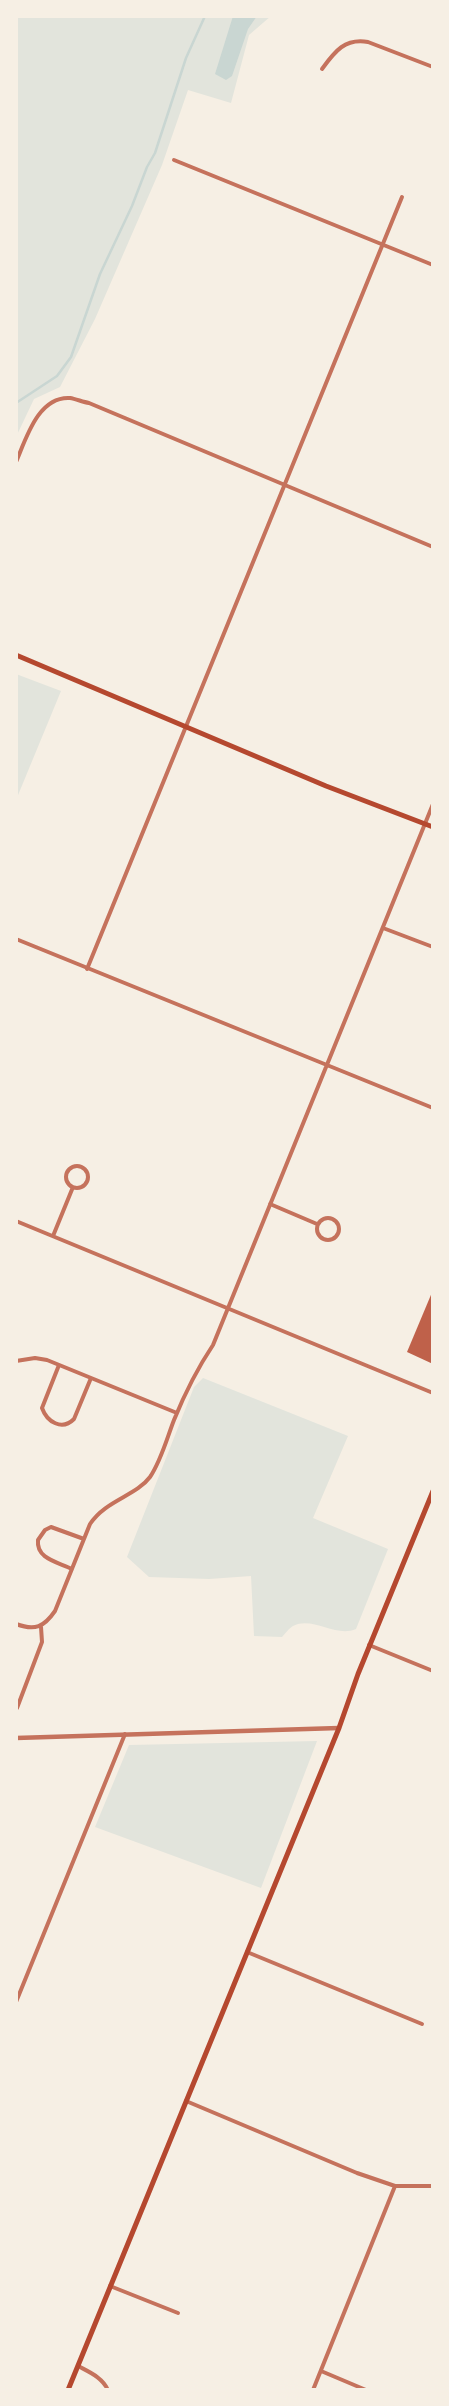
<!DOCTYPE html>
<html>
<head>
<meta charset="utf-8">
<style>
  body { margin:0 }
  #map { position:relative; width:449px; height:2406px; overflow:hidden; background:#f6efe4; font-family:"Noto Sans",sans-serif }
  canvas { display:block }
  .frame { position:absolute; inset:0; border:18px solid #f6efe4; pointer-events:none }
</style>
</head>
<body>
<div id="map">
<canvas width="449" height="2406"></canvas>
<div class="frame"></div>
</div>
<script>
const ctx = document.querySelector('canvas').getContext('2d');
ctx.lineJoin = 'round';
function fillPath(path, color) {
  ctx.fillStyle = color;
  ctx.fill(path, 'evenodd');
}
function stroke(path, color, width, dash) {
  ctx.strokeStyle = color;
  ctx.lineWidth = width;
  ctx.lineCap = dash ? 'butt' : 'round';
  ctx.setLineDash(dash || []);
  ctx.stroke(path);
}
fillPath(new Path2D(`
  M 16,16 L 57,18 L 60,16 L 271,16 L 249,35 L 231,103 L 188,90 L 162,165 L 95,319 L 60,387 L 34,399 L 16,437 Z
  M 16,674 L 61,691 L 16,800 Z
  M 203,1378 L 348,1436 L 313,1518 L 388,1549 L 356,1629 C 336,1638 313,1616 293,1626 C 289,1628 285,1634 282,1637 L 254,1636 L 251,1576 L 209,1579 L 149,1577 L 127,1557 L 194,1387 Z
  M 317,1741 L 261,1888 L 95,1827 L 129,1745 Z`), '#e2e4dc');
fillPath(new Path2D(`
  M 233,16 L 257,16 L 248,29 L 232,76 L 226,80 L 215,74 Z`), '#c9d6d2');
stroke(new Path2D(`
  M 16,403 L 57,376 L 71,357 L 100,274 L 132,206 L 147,167 L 155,153 L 186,58 L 205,16`), '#c9d6d2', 2.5);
fillPath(new Path2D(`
  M 433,1290 L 433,1364 L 407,1352 Z`), '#bf614a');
stroke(new Path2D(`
  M 322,69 C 335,51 345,38 368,42 L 433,67
  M 174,160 L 433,265
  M 16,462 C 26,439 38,396 70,398 C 76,399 83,402 89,403 L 433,547
  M 383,928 L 433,947
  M 16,939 L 433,1108
  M 87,969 L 402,197
  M66 1177a11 11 0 1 1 22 0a11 11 0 1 1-22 0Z
  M 270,1204 L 317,1224
  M317 1229a11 11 0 1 1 22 0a11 11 0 1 1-22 0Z
  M 16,1221 L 433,1393
  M 53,1236 L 73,1187
  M 16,1361 L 35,1358 L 47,1360 L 177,1413
  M 59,1365 L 42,1408 C 47,1422 62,1431 74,1419 L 91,1378
  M 72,1569 C 58,1562 36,1559 38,1540 L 45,1530 L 51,1527 L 84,1539
  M 16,1624 C 35,1631 44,1627 55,1611 L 90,1524 C 106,1500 136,1496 150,1477 C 161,1461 167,1438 174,1420 C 185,1393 197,1369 213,1345 L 433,804
  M 369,1645 L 433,1671
  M 17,1708 L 42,1642 L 41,1627
  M 247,1952 L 422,2024
  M 16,2002 L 125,1734
  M 186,2101 L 357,2173 L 395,2186 L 433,2186
  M 110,2286 L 178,2313
  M 78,2366 C 89,2372 102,2377 108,2390
  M 321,2371 L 366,2390
  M 313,2390 L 395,2186`), '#c5725c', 4);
stroke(new Path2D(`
  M 16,1738 L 339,1728`), '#c5725c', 4.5);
stroke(new Path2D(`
  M 16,655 L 326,786 L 433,827
  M 68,2390 L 339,1728 L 358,1674 L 433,1491`), '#b5482f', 5);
</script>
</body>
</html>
